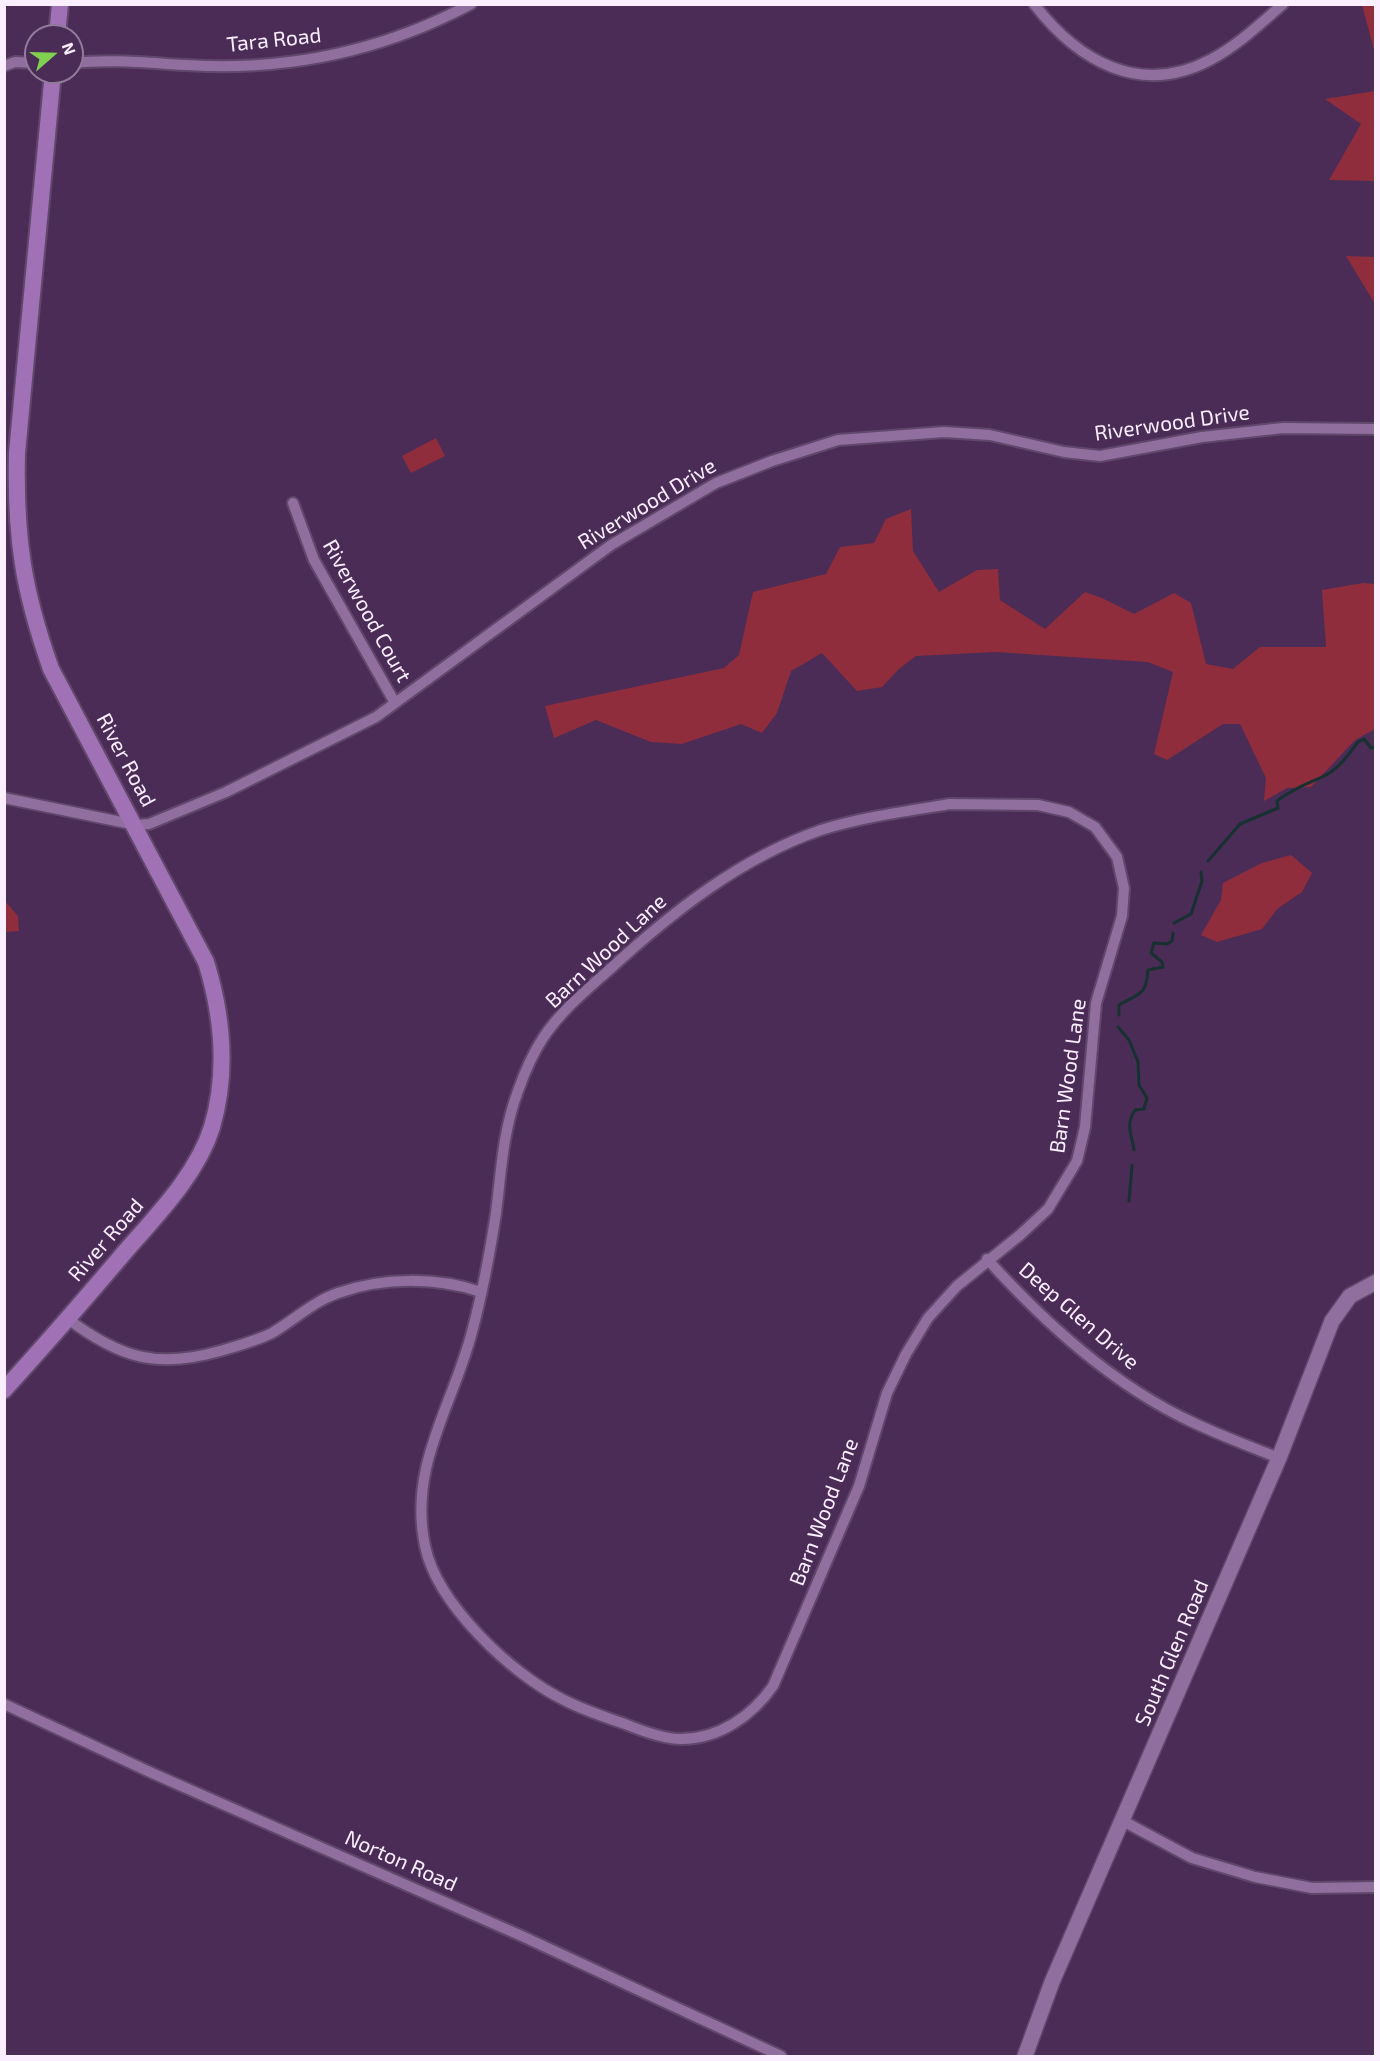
<!DOCTYPE html>
<html>
<head>
<meta charset="utf-8">
<style>
  body { margin:0 }
  #map { position:relative; width:1380px; height:2061px; overflow:hidden; background:#4b2c57; font-family:"Exo 2",sans-serif }
  canvas { display:block }
  .frame { position:absolute; inset:0; border:6px solid #faeeff; pointer-events:none }
  .north { position:absolute; left:24px; top:24px; width:60px; height:60px; box-sizing:border-box; background:#4b2c57; border:2px solid #917a9a; border-radius:50%; rotate:70deg; font-size:16px; font-weight:700; line-height:24px; text-align:center; color:#faeeff }
  .north::after { content:''; display:block; margin:auto; width:21px; height:27px; background:#81d050; clip-path:polygon(50% 0,100% 100%,50% 72%,0 100%) }
</style>
</head>
<body>
<div id="map">
<canvas width="1380" height="2061"></canvas>
<div class="frame"></div>
<div class="north">N</div>
</div>
<script>
const ctx = document.querySelector('canvas').getContext('2d');
ctx.lineJoin = 'round';
function fillPath(path, color) {
  ctx.fillStyle = color;
  ctx.fill(path, 'evenodd');
}
function stroke(path, color, width, dash) {
  ctx.strokeStyle = color;
  ctx.lineWidth = width;
  ctx.lineCap = dash ? 'butt' : 'round';
  ctx.setLineDash(dash || []);
  ctx.stroke(path);
}
function label(font, color, halo, rows, align = 'center') {
  ctx.font = font + ' "Exo 2",sans-serif';
  ctx.lineWidth = 6;
  ctx.setLineDash([]);
  ctx.textBaseline = 'middle';
  ctx.strokeStyle = halo;
  ctx.fillStyle = color;
  for (const [text, x, y, turn = 0] of rows) {
    ctx.save();
    ctx.translate(x, y);
    ctx.rotate((+turn || 0) * Math.PI / 180);
    ctx.textAlign = isNaN(turn) ? turn : align;
    if (halo) ctx.strokeText(text, 0, 0);
    ctx.fillText(text, 0, 0);
    ctx.restore();
  }
}
fillPath(new Path2D(`
  M 1362,5 L 1375,5 L 1375,53 Z
  M 1375,91 L 1375,181 L 1329,180 L 1361,124 L 1325,99 Z
  M 1346,256 L 1375,257 L 1375,304 Z
  M 436,438 L 445,456 L 411,473 L 402,456 Z
  M 911,509 L 913,551 L 939,592 L 977,570 L 998,569 L 1000,600 L 1045,629 L 1085,592 L 1102,598 L 1134,614 L 1174,593 L 1191,603 L 1206,664 L 1233,669 L 1260,647 L 1326,647 L 1322,590 L 1363,583 L 1375,584 L 1375,729 L 1355,740 L 1311,787 L 1287,788 L 1264,801 L 1266,778 L 1240,724 L 1223,724 L 1167,760 L 1154,754 L 1173,672 L 1148,662 L 995,652 L 916,656 L 900,668 L 882,687 L 857,691 L 822,653 L 791,671 L 777,713 L 762,733 L 741,724 L 682,744 L 651,742 L 596,720 L 554,738 L 545,706 L 724,668 L 739,655 L 753,592 L 826,574 L 840,547 L 874,543 L 886,519 Z
  M 1291,855 L 1312,873 L 1302,892 L 1277,909 L 1262,929 L 1217,942 L 1201,935 L 1221,900 L 1223,883 L 1262,863 Z
  M 4,900 L 18,916 L 19,931 L 5,932 Z`), '#902d3c');
stroke(new Path2D(`
  M 1208,861 L 1240,824 L 1278,808 L 1277,801 C 1292,789 1307,784 1324,776 C 1338,770 1349,754 1358,742 L 1364,739 L 1371,748 L 1376,747
  M 1174,923 L 1191,914 L 1202,881 L 1201,872
  M 1119,1015 L 1119,1005 C 1139,993 1146,997 1148,970 L 1163,967 L 1162,962 L 1151,953 L 1154,943 L 1167,944 L 1172,941 L 1173,933
  M 1118,1027 L 1129,1040 L 1138,1062 L 1139,1085 L 1147,1098 L 1144,1109 L 1135,1110 C 1125,1125 1132,1135 1134,1150
  M 1129,1201 L 1132,1165`), '#173030', 3);
const minor = new Path2D(`
  M 1034,4 C 1078,61 1140,97 1210,60 C 1237,46 1260,24 1283,4
  M 72,63 C 118,58 164,65 210,66 C 301,68 390,47 471,4
  M 4,66 L 15,62 L 36,63
  M 293,503 L 314,560 L 395,703
  M 4,798 L 136,825 L 149,824 L 226,792 L 376,717 L 611,545 L 716,483 L 772,461 L 838,440 L 944,432 L 990,435 L 1064,452 L 1100,456 L 1202,437 L 1283,428 L 1376,429
  M 950,804 L 1038,805 L 1069,812 L 1095,827 L 1117,857 L 1124,888 L 1122,916 L 1096,1003 L 1085,1127 L 1077,1161 L 1048,1209 L 1020,1235 L 957,1286 L 928,1318 L 906,1354 L 887,1393 L 859,1486 L 773,1686 C 752,1716 719,1739 681,1739 C 663,1739 642,1731 625,1724 C 605,1717 583,1710 564,1700 C 512,1675 437,1604 425,1546 C 408,1464 454,1405 473,1328 C 483,1290 490,1252 496,1213 C 501,1173 503,1130 518,1091 C 524,1074 533,1053 543,1038 C 560,1012 586,990 609,970 C 671,913 740,858 821,830 C 863,817 907,811 950,804 Z
  M 987,1259 C 1046,1324 1114,1386 1194,1423 C 1222,1436 1251,1447 1279,1458
  M 68,1319 C 120,1358 157,1369 220,1351 C 237,1346 256,1341 272,1333 C 294,1320 314,1301 338,1293 C 383,1277 437,1277 481,1292
  M 4,1704 L 152,1773 L 524,1937 L 781,2056
  M 1123,1821 L 1192,1858 L 1255,1877 L 1312,1888 L 1376,1887`);
const secondary = new Path2D(`
  M 1025,2056 L 1052,1982 L 1279,1458 L 1332,1321 L 1350,1296 L 1376,1282`);
const primary = new Path2D(`
  M 57,36 L 60,4
  M 4,1390 C 45,1345 85,1299 124,1253 C 156,1216 197,1175 212,1127 C 228,1072 223,1017 206,962 L 51,669 C 23,590 15,537 17,453 L 53,72`);
stroke(minor, '#60476b', 14);
stroke(secondary, '#60476b', 18);
stroke(primary, '#60476b', 20);
stroke(minor, '#906e9e', 10);
stroke(secondary, '#906e9e', 15);
stroke(primary, '#a071b4', 16);
label('21px', '#faeeff', '#4b2c57', [
  ["Tara Road",274,40,-6],
  ["Riverwood Drive",1172,423,-8],
  ["Riverwood Drive",647,504,-31],
  ["Riverwood Court",367,611,61],
  ["River Road",126,760,62],
  ["Barn Wood Lane",606,951,-43],
  ["Barn Wood Lane",1068,1076,-82],
  ["River Road",106,1240,-49],
  ["Deep Glen Drive",1079,1316,41],
  ["Barn Wood Lane",824,1512,-69],
  ["South Glen Road",1172,1653,-67],
  ["Norton Road",401,1861,24]
]);
</script>
</body>
</html>
